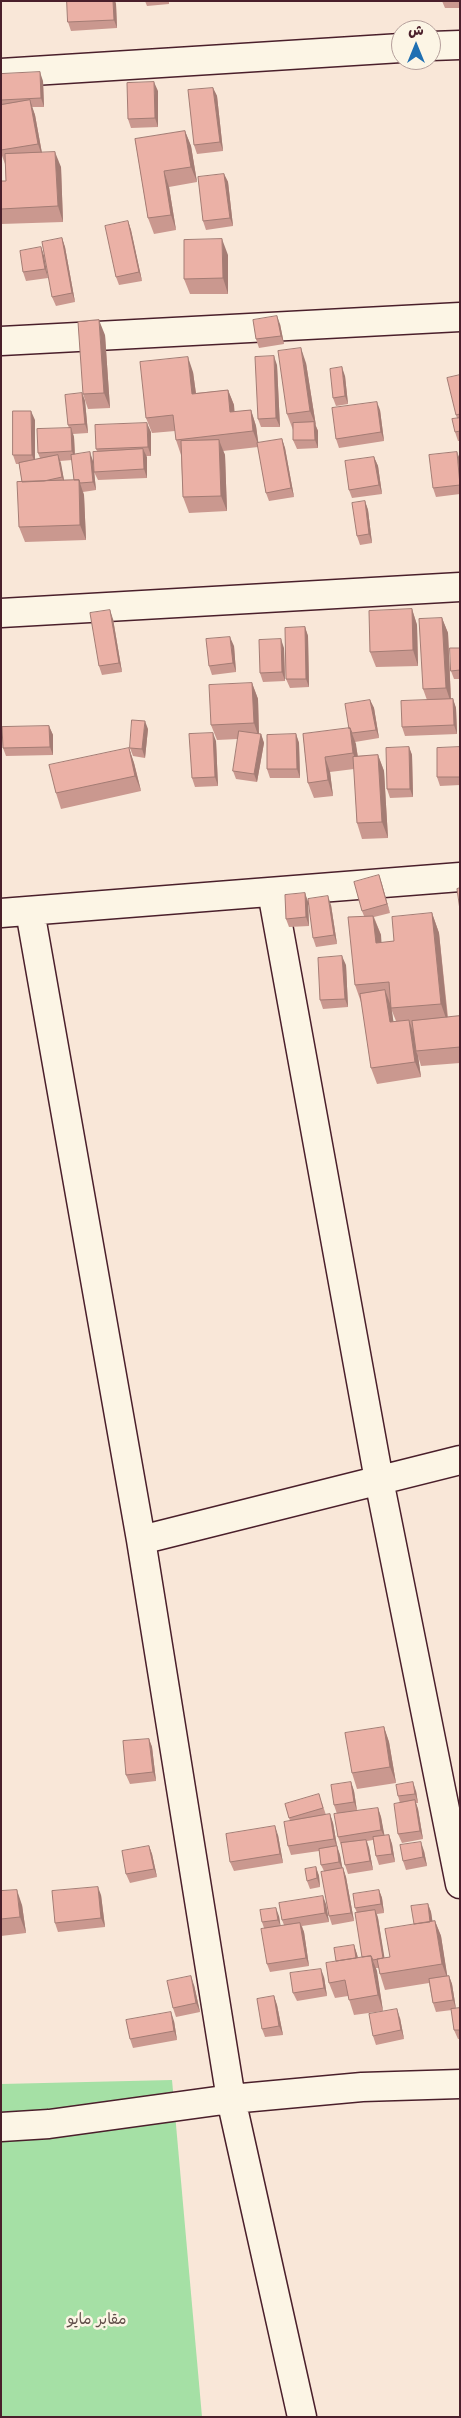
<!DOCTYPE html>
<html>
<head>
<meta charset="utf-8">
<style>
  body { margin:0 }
  #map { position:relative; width:461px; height:2418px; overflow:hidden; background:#f9e7d8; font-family:"Comic Neue","Playpen Sans Arabic",sans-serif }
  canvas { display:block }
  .frame { position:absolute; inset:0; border:2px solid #4a1f2b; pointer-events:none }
  .north { position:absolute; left:391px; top:20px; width:50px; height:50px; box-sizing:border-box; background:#fcf5e5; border:1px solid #b59f9b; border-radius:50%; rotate:0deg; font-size:14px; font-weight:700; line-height:20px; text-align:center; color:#4a1f2b }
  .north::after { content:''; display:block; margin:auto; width:18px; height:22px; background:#1f6fb2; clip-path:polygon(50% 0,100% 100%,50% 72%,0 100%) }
</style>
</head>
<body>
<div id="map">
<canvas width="461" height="2418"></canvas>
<div class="frame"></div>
<div class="north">ش</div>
</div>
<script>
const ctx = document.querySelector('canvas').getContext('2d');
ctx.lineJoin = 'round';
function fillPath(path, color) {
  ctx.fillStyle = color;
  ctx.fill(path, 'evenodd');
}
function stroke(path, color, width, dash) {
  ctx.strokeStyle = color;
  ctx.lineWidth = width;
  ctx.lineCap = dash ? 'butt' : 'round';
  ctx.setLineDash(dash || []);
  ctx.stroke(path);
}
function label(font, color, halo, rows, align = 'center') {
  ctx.font = font + ' "Comic Neue","Playpen Sans Arabic",sans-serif';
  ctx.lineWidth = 5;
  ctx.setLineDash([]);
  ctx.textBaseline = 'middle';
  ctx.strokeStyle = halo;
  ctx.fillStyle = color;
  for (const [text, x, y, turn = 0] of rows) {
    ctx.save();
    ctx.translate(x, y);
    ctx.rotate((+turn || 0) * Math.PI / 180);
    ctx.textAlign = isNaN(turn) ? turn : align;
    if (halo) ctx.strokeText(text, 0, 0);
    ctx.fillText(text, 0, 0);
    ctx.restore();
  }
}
fillPath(new Path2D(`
  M 172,2080 L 202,2417 L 1,2417 L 1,2084 Z`), '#a5e0a5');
const street = new Path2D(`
  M 431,46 L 460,45
  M 1,73 L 401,48
  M 1,341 L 460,317
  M 1,613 L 460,587
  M 272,892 L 379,1480 L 460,1884
  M 30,911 L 141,1540 L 231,2099 L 362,2087 L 460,2084
  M 1,913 L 460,877
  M 141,1540 L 460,1460
  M 1,2127 L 49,2124 L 231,2099 L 302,2417`);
stroke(street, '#4a1f2b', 31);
stroke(street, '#fcf5e5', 28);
fillPath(new Path2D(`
  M 67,1 L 115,1 L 116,4 L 117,28 L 71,31 L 68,22 Z
  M 145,1 L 169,1 L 169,4 L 147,6 Z
  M 442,1 L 460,1 L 460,8 L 445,8 Z
  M 1,74 L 43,81 L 44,107 L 32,107 L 35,115 L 42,153 L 61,167 L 63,222 L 1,224 L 1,181 L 6,181 L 5,164 L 1,153 Z
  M 213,88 L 217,96 L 223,151 L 197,154 L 194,145 Z
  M 158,91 L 158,127 L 131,128 L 128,119 Z
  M 185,131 L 191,146 L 197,182 L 169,187 L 176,230 L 154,234 L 148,218 L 135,139 Z
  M 224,174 L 228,182 L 233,226 L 206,230 L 203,221 Z
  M 128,221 L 131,230 L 142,281 L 119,285 L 116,277 Z
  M 62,238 L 65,247 L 75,302 L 56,306 L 52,297 Z
  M 41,247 L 44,256 L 48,278 L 26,281 L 23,272 Z
  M 228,255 L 228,294 L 190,294 L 184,279 Z
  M 280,324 L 284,344 L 259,348 L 256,339 Z
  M 105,335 L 110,408 L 88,409 L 83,394 Z
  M 306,363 L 316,426 L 318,431 L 318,448 L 297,449 L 293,440 L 293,430 L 287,414 Z
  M 277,365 L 280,427 L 261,427 L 258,419 Z
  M 193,372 L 196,393 L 228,390 L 234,405 L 234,412 L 251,410 L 256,426 L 258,443 L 282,439 L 285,448 L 294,497 L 269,501 L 266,493 L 258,447 L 223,451 L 225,455 L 227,511 L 189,513 L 183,497 L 181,455 L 176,440 L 175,431 L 152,433 L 146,418 Z
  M 460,375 L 460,441 L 458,441 L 455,432 L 457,418 L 456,415 Z
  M 345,376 L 348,404 L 336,406 L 333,398 Z
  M 82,393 L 85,401 L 88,433 L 73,434 L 74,437 L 75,454 L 93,461 L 96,490 L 83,492 L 84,495 L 86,540 L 25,542 L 19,527 L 22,482 L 19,464 L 16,464 L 13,455 L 35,420 L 35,460 L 40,458 L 38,453 L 69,428 L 68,425 ZM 72,460 L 74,480 L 64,480 L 60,461 Z
  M 380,410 L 384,441 L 339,448 L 336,439 Z
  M 151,432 L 151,456 L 146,456 L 147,478 L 98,480 L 94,472 L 97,451 L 96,449 Z
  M 374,457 L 378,466 L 382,494 L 352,498 L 349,490 Z
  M 460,459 L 460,494 L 436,497 L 433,488 Z
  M 365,501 L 368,510 L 372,543 L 360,545 L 357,536 Z
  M 412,609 L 417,625 L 418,666 L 376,667 L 370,652 Z
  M 442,618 L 448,633 L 451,699 L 453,699 L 456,708 L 457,734 L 405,736 L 402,727 L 427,700 L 423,689 Z
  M 113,619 L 122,672 L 102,675 L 99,666 Z
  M 305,627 L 308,636 L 309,687 L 290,688 L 286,679 Z
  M 234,646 L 236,672 L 212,675 L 209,666 Z
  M 284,648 L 285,681 L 263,682 L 260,673 Z
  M 460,648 L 460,679 L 454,679 L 451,671 Z
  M 252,683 L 258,699 L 259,734 L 261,734 L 264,743 L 257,782 L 236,779 L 233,771 L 238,739 L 217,740 L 211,725 Z
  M 370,700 L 374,708 L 379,738 L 355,742 L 358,756 L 378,755 L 384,771 L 388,838 L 362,839 L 357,823 L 354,769 L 330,772 L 333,796 L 314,798 L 308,783 L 303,734 L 349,729 Z
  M 49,726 L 53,735 L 53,755 L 6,756 L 3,748 Z
  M 148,729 L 145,758 L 133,756 L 130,748 Z
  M 296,734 L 299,743 L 300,778 L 270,778 L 267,769 Z
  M 216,741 L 218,786 L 195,787 L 192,778 Z
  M 409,747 L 412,755 L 413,797 L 390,798 L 387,789 Z
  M 460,747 L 460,785 L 440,786 L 437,777 Z
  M 129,748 L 134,763 L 141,791 L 61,809 L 56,793 Z
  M 379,875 L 390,913 L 374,917 L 381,935 L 381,943 L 394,941 L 432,913 L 439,933 L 448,1017 L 460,1016 L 460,1063 L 421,1066 L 418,1056 L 421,1077 L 377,1084 L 371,1068 L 362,1005 L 355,985 L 364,916 L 362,911 ZM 392,1011 L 396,1021 L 393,1022 Z
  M 305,893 L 308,902 L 309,926 L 289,927 L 286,919 Z
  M 331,905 L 337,944 L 316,947 L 313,938 Z
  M 346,965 L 348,1007 L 323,1009 L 320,1000 Z
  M 384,1727 L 389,1742 L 396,1783 L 357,1789 L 352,1773 Z
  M 149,1739 L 152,1747 L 156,1781 L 130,1784 L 126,1775 Z
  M 351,1782 L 354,1791 L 357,1811 L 337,1814 L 334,1805 Z
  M 416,1791 L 418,1803 L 416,1803 L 418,1809 L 423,1839 L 402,1843 L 398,1834 L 400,1803 L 398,1796 Z
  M 322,1803 L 326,1815 L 330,1814 L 333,1823 L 337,1846 L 340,1855 L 342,1868 L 343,1868 L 346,1877 L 354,1921 L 332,1925 L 329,1916 L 324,1871 L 321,1865 L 319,1851 L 291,1855 L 288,1846 L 290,1821 L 285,1804 Z
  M 378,1808 L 381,1817 L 384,1836 L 389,1835 L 392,1844 L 395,1862 L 379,1865 L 376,1856 L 373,1840 L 367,1841 L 369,1848 L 373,1870 L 348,1874 L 345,1865 L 342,1845 L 341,1845 L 338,1837 Z
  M 278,1835 L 283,1863 L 234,1871 L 230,1862 Z
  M 149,1846 L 152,1854 L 157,1877 L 130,1883 L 126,1874 Z
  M 424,1851 L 427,1866 L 406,1870 L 403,1861 Z
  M 316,1867 L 319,1876 L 320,1887 L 310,1889 L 307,1881 Z
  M 379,1890 L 382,1898 L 384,1913 L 377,1914 L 378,1918 L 384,1958 L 390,1957 L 428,1904 L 431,1912 L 432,1921 L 435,1921 L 441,1936 L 447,1976 L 449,1976 L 452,1984 L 456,2009 L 460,2008 L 460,2039 L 458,2039 L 454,2030 L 452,2010 L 436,2012 L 433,2003 L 429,1983 L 385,1990 L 380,1974 L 379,1968 L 376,1968 L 383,2011 L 354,2015 L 348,1996 L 335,1998 L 329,1983 L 336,1961 L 354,1945 L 358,1958 L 362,1957 L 357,1913 L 355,1908 Z
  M 1,1891 L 22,1905 L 26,1933 L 1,1936 Z
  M 101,1895 L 105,1927 L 58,1932 L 55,1923 Z
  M 326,1904 L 329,1922 L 302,1926 L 304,1932 L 309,1966 L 270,1972 L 267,1964 L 264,1928 L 262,1922 L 279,1916 L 280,1926 L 284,1925 L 282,1920 Z
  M 324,1977 L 327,1996 L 297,2001 L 293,1993 Z
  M 194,1985 L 200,2012 L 176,2017 L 173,2008 Z
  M 274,1996 L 277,2005 L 283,2035 L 265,2037 L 262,2029 Z
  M 400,2018 L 404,2039 L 376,2045 L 373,2036 Z
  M 174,2021 L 177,2040 L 133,2048 L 130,2039 Z`), '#ca988f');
fillPath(new Path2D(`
  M 113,1 L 115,1 L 116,4 L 117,28 L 114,20 Z
  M 40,72 L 43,81 L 44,107 L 41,98 Z
  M 154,82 L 158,91 L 158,127 L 155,118 Z
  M 213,88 L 217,96 L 223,151 L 220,142 Z
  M 30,100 L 35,115 L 43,159 L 38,144 Z
  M 185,131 L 191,146 L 197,182 L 191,167 Z
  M 55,152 L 61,167 L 63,222 L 58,206 Z
  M 164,171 L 169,187 L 176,230 L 171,215 Z
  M 224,174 L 228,182 L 233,226 L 230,218 Z
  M 128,221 L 131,230 L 142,281 L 139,272 Z
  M 62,238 L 65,247 L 75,302 L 72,293 Z
  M 222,239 L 228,255 L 228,294 L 223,278 Z
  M 41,247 L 44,256 L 48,278 L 45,269 Z
  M 277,316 L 280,324 L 284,344 L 281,336 Z
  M 99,320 L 105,335 L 110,408 L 104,393 Z
  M 301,348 L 306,363 L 316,426 L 310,411 Z
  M 274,356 L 277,365 L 280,427 L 276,418 Z
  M 188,357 L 193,372 L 198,409 L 192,394 Z
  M 342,367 L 345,376 L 348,404 L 345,396 Z
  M 228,390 L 234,405 L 236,427 L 230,412 Z
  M 82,393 L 85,401 L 88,433 L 85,424 Z
  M 377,402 L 380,410 L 384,441 L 381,432 Z
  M 251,410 L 256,426 L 259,447 L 253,431 Z
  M 31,411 L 35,420 L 35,463 L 32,455 Z
  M 314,422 L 318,431 L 318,448 L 315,440 Z
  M 147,423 L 151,432 L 151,456 L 148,447 Z
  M 71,428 L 74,437 L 75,460 L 72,451 Z
  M 282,439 L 285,448 L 294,497 L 291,488 Z
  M 219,440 L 225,455 L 227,511 L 221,496 Z
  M 143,449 L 147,457 L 147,478 L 144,469 Z
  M 90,452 L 93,461 L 96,490 L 93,482 Z
  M 457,452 L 460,459 L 460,479 Z
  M 58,455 L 61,463 L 65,486 L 62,477 Z
  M 374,457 L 378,466 L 382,494 L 379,485 Z
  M 79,480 L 84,495 L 86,540 L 80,525 Z
  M 365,501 L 368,510 L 372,543 L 369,534 Z
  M 412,609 L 417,625 L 418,666 L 413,650 Z
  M 110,610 L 113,619 L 122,672 L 119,663 Z
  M 442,618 L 448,633 L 451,703 L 446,688 Z
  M 305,627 L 308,636 L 309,687 L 306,679 Z
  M 230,637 L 234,646 L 236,672 L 233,663 Z
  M 281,639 L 284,648 L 285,681 L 282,672 Z
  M 252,683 L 258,699 L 259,738 L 254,723 Z
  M 453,699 L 456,708 L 457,734 L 454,725 Z
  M 370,700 L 374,708 L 379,738 L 376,730 Z
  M 145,721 L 148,729 L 145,758 L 142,749 Z
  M 49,726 L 53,735 L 53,755 L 50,747 Z
  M 350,728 L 356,744 L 359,768 L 353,753 Z
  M 213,733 L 216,741 L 218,786 L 215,777 Z
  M 261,734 L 264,743 L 257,782 L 254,774 Z
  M 296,734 L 299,743 L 300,778 L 297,769 Z
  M 409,747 L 412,755 L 413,797 L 410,789 Z
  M 129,748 L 134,763 L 141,791 L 135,776 Z
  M 378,755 L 384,771 L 388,838 L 382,822 Z
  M 325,757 L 330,772 L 333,796 L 328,780 Z
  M 379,875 L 382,884 L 390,913 L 387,904 Z
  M 305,893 L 308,902 L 309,926 L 306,917 Z
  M 328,896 L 331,905 L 337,944 L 334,935 Z
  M 432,913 L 439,933 L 448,1024 L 441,1004 Z
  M 373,916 L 381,935 L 383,963 L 376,943 Z
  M 342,956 L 346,965 L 348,1007 L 345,999 Z
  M 385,990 L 391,1006 L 396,1037 L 390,1022 Z
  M 409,1020 L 414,1035 L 416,1051 L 418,1056 L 421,1077 L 415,1062 Z
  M 384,1727 L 389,1742 L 396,1783 L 390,1767 Z
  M 149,1739 L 152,1747 L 156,1781 L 153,1772 Z
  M 351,1782 L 354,1791 L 357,1811 L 354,1802 Z
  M 413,1782 L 416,1791 L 418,1803 L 415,1794 Z
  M 415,1800 L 418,1809 L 423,1839 L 420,1831 Z
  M 378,1808 L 381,1817 L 385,1838 L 381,1830 Z
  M 330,1814 L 333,1823 L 337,1846 L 340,1855 L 343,1871 L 339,1862 L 337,1848 L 334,1839 Z
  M 275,1826 L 278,1835 L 283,1863 L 280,1854 Z
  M 389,1835 L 392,1844 L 395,1862 L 392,1854 Z
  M 366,1840 L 369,1848 L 373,1870 L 370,1861 Z
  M 421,1842 L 424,1851 L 427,1866 L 423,1857 Z
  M 149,1846 L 152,1854 L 157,1877 L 154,1869 Z
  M 316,1867 L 319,1876 L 320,1887 L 317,1878 Z
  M 343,1868 L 346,1877 L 354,1921 L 351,1913 Z
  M 98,1887 L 101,1895 L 105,1927 L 101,1918 Z
  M 17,1890 L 22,1905 L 26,1933 L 20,1917 Z
  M 379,1890 L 382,1898 L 384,1913 L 381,1904 Z
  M 323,1896 L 326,1904 L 329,1922 L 325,1913 Z
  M 428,1904 L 431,1912 L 434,1930 L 430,1922 Z
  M 276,1908 L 279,1916 L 281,1928 L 278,1920 Z
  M 375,1910 L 378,1918 L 386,1967 L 383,1958 Z
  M 435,1921 L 441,1936 L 448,1980 L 442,1964 Z
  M 300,1923 L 304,1932 L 309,1966 L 306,1958 Z
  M 354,1945 L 357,1954 L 360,1968 L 356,1959 Z
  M 371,1956 L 377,1971 L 383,2011 L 378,1995 Z
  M 321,1969 L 324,1977 L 327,1996 L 324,1988 Z
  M 191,1976 L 194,1985 L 200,2012 L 196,2003 Z
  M 449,1976 L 452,1984 L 456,2009 L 453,2000 Z
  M 274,1996 L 277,2005 L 283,2035 L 279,2026 Z
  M 397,2009 L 400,2018 L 404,2039 L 401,2030 Z
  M 171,2012 L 174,2021 L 177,2040 L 174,2031 Z`), '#a47c74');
const building = new Path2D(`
  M 67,1 L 113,1 L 114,20 L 68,22 Z
  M 40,72 L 41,98 L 1,100 L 1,74 Z
  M 154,82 L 155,118 L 128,119 L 127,83 Z
  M 213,88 L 220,142 L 194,145 L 188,90 Z
  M 30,100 L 38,144 L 1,150 L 1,105 Z
  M 185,131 L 191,167 L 164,171 L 171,215 L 148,218 L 135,139 Z
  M 55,152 L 58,206 L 1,209 L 1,181 L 6,181 L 5,154 Z
  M 224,174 L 230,218 L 203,221 L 198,177 Z
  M 128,221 L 139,272 L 116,277 L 105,226 Z
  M 62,238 L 72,293 L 52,297 L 42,242 Z
  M 222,239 L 223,278 L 184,279 L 184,240 Z
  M 41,247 L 45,269 L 23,272 L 20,251 Z
  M 277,316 L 281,336 L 256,339 L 253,320 Z
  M 99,320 L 104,393 L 83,394 L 78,322 Z
  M 301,348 L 310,411 L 287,414 L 278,351 Z
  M 274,356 L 276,418 L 258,419 L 255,357 Z
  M 188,357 L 192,394 L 228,390 L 230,412 L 251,410 L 253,431 L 176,440 L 173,415 L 146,418 L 140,362 Z
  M 342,367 L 345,396 L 333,398 L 330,369 Z
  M 460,375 L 460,414 L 456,415 L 447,378 Z
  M 82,393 L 85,424 L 68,425 L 65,395 Z
  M 377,402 L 381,432 L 336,439 L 332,408 Z
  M 13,411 L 31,411 L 32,455 L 13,455 Z
  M 460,418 L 460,431 L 455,432 L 452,419 Z
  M 314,422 L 315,440 L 293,440 L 293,423 Z
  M 147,423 L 148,447 L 96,449 L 95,425 Z
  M 71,428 L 72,451 L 38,453 L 37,429 Z
  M 282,439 L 291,488 L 266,493 L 257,443 Z
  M 219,440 L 221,496 L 183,497 L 181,441 Z
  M 143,449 L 144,469 L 94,472 L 93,452 Z
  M 90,452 L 93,482 L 80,483 L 79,480 L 74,480 L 71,455 Z
  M 457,452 L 460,485 L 433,488 L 429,455 Z
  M 58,455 L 62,477 L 44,481 L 22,482 L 19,463 Z
  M 374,457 L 379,485 L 349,490 L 345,461 Z
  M 79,480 L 80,525 L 19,527 L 17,482 Z
  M 365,501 L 369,534 L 357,536 L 352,503 Z
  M 412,609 L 413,650 L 370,652 L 369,611 Z
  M 110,610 L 119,663 L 99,666 L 90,613 Z
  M 442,618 L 446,688 L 423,689 L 419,619 Z
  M 305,627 L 306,679 L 286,679 L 285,628 Z
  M 230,637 L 233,663 L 209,666 L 206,639 Z
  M 281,639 L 282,672 L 260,673 L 259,640 Z
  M 450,648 L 460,648 L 460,670 L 451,671 Z
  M 252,683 L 254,723 L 211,725 L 209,685 Z
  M 453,699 L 454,725 L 402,727 L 401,701 Z
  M 370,700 L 376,730 L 352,733 L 350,728 L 349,729 L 345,704 Z
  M 132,720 L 145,721 L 142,749 L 130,748 Z
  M 49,726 L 50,747 L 3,748 L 2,727 Z
  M 350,728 L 353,753 L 325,757 L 328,780 L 308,783 L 303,734 Z
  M 239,731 L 261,734 L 254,774 L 233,771 Z
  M 213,733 L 215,777 L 192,778 L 189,734 Z
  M 296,734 L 297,769 L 267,769 L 267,735 Z
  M 409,747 L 410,789 L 387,789 L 386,748 Z
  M 460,747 L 460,777 L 437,777 L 437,748 Z
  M 129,748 L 135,776 L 56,793 L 49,765 Z
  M 378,755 L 382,822 L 357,823 L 353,757 Z
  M 379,875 L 387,904 L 362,911 L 354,882 Z
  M 460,888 L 460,910 L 457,889 Z
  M 305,893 L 306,917 L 286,919 L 285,895 Z
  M 328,896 L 334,935 L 313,938 L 308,899 Z
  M 432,913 L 441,1004 L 391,1008 L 389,982 L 355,985 L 348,917 L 373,916 L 376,943 L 394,941 L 392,917 Z
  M 342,956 L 345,999 L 320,1000 L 318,958 Z
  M 385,990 L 390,1022 L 409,1020 L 415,1062 L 371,1068 L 360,994 Z
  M 460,1016 L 460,1047 L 416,1051 L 412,1021 Z
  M 384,1727 L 390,1767 L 352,1773 L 345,1733 Z
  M 149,1739 L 153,1772 L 126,1775 L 123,1741 Z
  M 351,1782 L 354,1802 L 334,1805 L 331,1785 Z
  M 413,1782 L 415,1794 L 398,1796 L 396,1785 Z
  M 319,1794 L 323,1808 L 289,1818 L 285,1804 Z
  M 415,1800 L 420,1831 L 398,1834 L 394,1804 Z
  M 378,1808 L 381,1830 L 338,1837 L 334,1814 Z
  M 330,1814 L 334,1839 L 288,1846 L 284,1822 Z
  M 275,1826 L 280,1854 L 230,1862 L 226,1834 Z
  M 389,1835 L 392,1854 L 376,1856 L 373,1837 Z
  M 366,1840 L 370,1861 L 345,1865 L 341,1843 Z
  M 421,1842 L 423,1857 L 403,1861 L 400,1845 Z
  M 149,1846 L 154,1869 L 126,1874 L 122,1851 Z
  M 337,1846 L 339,1862 L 321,1865 L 319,1849 Z
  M 316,1867 L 317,1878 L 307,1881 L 305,1869 Z
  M 343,1868 L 351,1913 L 329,1916 L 321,1872 Z
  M 98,1887 L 101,1918 L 55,1923 L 52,1891 Z
  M 17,1890 L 20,1917 L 1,1919 L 1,1891 Z
  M 379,1890 L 381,1904 L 355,1908 L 353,1894 Z
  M 323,1896 L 325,1913 L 282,1920 L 279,1903 Z
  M 428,1904 L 430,1922 L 414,1924 L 411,1906 Z
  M 276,1908 L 278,1920 L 262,1922 L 260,1910 Z
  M 375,1910 L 383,1958 L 373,1960 L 371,1956 L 362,1957 L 355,1913 Z
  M 435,1921 L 442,1964 L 380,1974 L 377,1959 L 390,1957 L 385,1929 Z
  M 300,1923 L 306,1958 L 267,1964 L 261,1929 Z
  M 354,1945 L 356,1958 L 336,1961 L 334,1948 Z
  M 371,1956 L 378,1995 L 349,2000 L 345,1980 L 329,1983 L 326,1963 Z
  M 321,1969 L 324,1988 L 293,1993 L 290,1973 Z
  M 191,1976 L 196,2003 L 173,2008 L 167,1981 Z
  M 449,1976 L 453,2000 L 433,2003 L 429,1979 Z
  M 274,1996 L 279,2026 L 262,2029 L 257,1999 Z
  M 460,2008 L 460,2030 L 454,2030 L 451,2009 Z
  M 397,2009 L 401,2030 L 373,2036 L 369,2014 Z
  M 171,2012 L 174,2031 L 130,2039 L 126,2020 Z`);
fillPath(building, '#ebb1a6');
stroke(building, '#a47c74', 1);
label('15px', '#614f4a', '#fcf5e5', [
  ["مقابر مايو",97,2320]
]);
</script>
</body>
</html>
